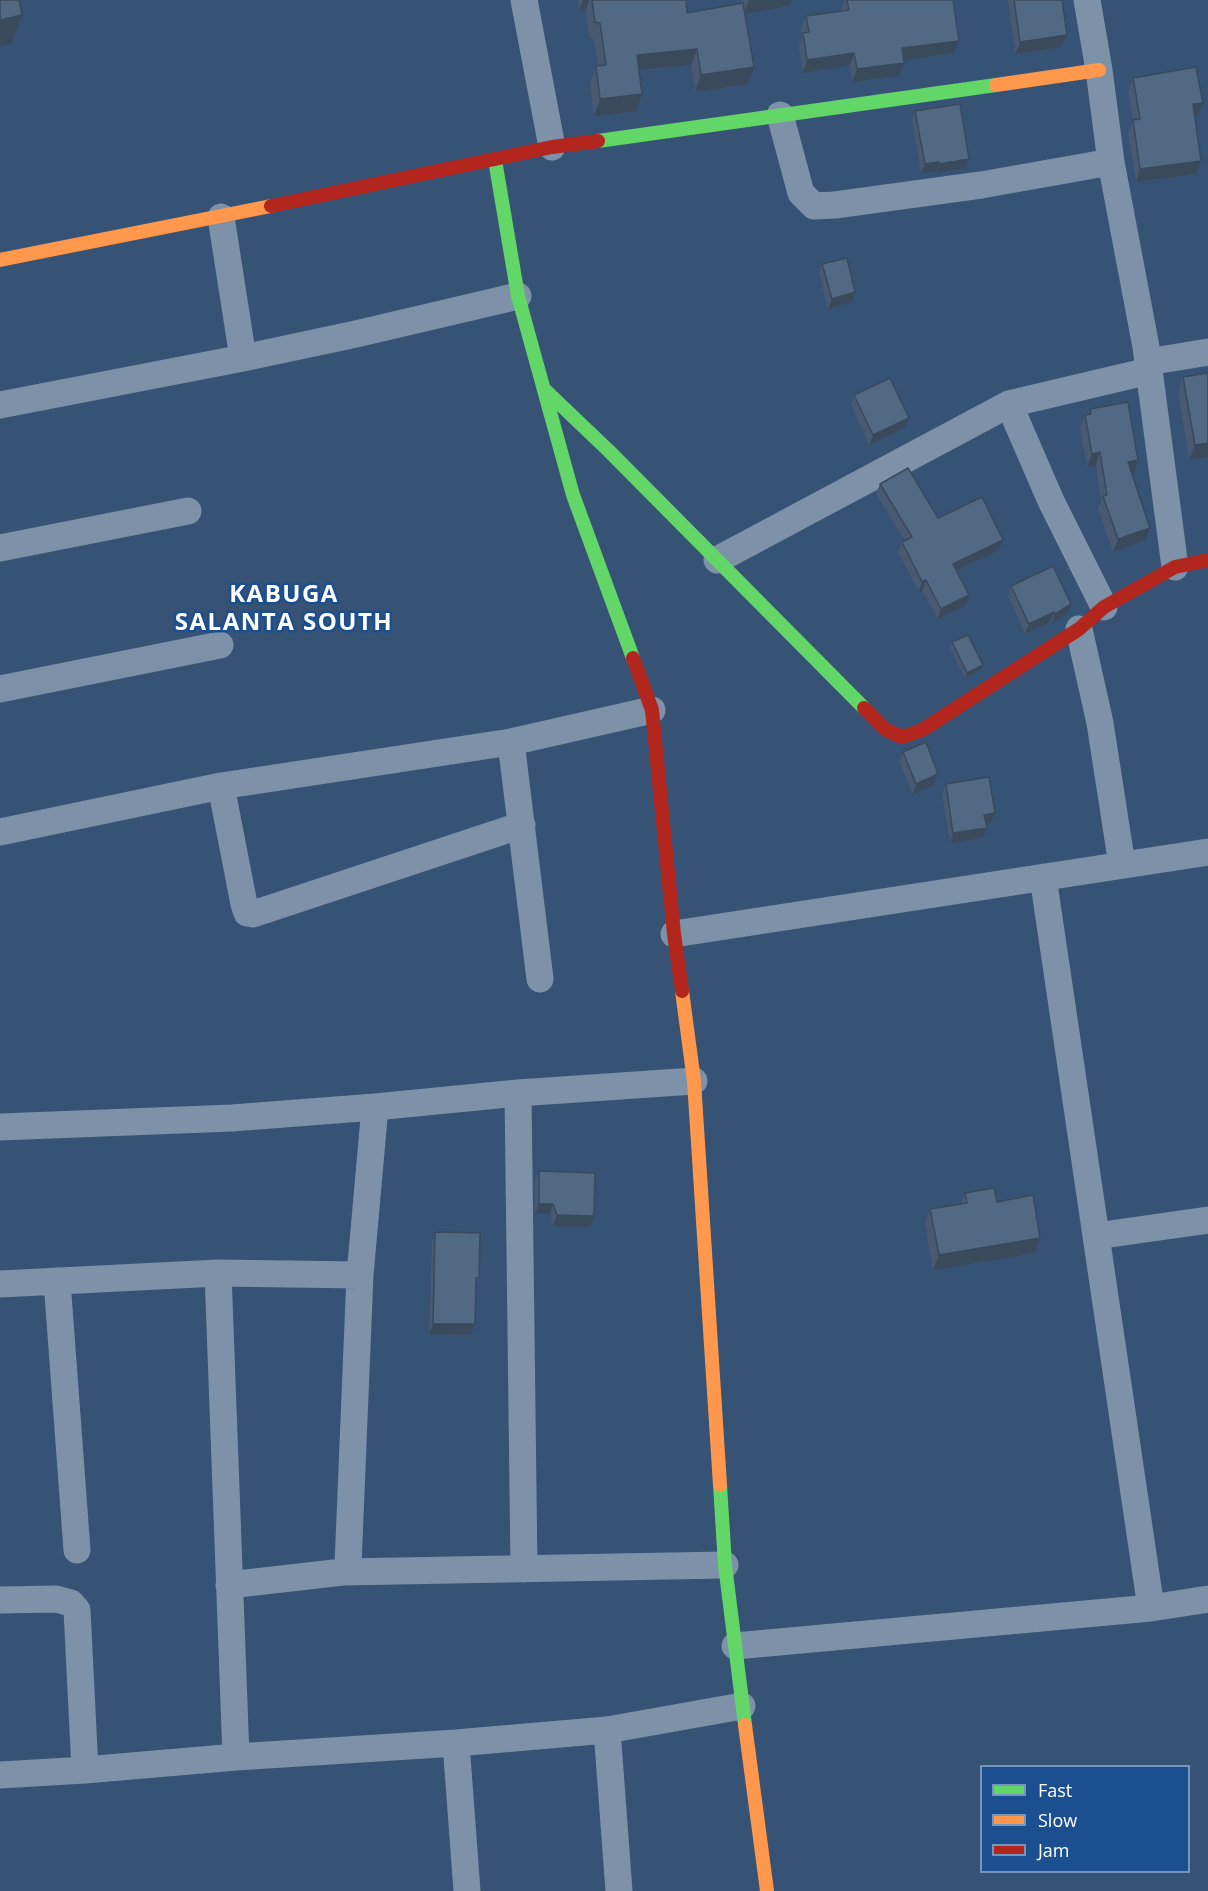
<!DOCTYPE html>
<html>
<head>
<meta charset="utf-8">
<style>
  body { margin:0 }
  #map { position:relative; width:1208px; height:1891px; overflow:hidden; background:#365274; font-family:"Open Sans",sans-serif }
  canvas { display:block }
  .legend { position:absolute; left:980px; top:1765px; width:210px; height:108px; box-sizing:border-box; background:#1b4f8f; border:2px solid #7695bc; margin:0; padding:8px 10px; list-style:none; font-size:18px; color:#fff }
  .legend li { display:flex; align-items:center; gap:12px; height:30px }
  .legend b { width:30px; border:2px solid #7695bc }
</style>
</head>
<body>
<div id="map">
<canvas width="1208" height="1891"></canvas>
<ul class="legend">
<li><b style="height:8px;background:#63d668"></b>Fast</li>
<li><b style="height:8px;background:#ff974d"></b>Slow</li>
<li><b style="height:8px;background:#b3261e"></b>Jam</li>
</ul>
</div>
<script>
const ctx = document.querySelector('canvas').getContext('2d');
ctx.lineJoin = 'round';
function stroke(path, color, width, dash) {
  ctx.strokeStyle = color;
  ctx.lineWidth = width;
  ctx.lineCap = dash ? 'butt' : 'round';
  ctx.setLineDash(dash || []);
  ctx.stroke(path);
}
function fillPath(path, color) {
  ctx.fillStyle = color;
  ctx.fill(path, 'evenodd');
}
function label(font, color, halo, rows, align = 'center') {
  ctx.font = font + ' "Open Sans",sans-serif';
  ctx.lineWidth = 5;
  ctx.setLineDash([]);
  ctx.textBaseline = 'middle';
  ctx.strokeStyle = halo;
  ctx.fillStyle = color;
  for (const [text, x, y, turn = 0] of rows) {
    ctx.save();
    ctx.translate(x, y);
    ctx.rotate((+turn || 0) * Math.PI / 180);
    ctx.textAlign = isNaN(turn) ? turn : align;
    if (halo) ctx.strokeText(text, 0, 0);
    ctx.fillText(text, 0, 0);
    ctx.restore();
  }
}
stroke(new Path2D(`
  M 524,0 L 552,147
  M 1087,0 L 1099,70 L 1111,162 L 1146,347 L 1175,567
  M 780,115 L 801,193 L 814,206 L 835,205 L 981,185 L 1111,162
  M 221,217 L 243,358
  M 1148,362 L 1208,352
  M 1009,404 L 1051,501 L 1104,607
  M 0,405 L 243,358 L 356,334 L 518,296
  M 0,548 L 188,511
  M 717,560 L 1009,404 L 1149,371
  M 1079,629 L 1100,723 L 1122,865
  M 0,689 L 220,645
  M 511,742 L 540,979
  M 221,786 L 244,904 L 247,913 L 253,914 L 522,825
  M 0,832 L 221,786 L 511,742 L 652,710
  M 1043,877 L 1151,1608
  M 674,934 L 1208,852
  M 518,1093 L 524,1569
  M 0,1127 L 232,1118 L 375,1107 L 518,1093 L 694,1081
  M 1096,1236 L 1208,1220
  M 218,1273 L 236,1757
  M 57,1281 L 77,1550
  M 0,1284 L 218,1273 L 360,1275
  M 343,1572 L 348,1565 L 360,1275 L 375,1107
  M 229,1585 L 343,1572 L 725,1565
  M 0,1600 L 56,1599 L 71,1603 L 77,1610 L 85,1770
  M 735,1646 L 1151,1608 L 1208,1599
  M 607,1730 L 619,1891
  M 456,1743 L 467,1891
  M 0,1775 L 85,1770 L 236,1757 L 456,1743 L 607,1730 L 742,1706`), '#7d92a8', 27);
stroke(new Path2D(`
  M 598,141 L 996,85
  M 495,160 L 518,296 L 573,495 L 633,658
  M 544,389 L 609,451 L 864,708
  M 720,1485 L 725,1565 L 745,1725`), '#63d668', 14);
stroke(new Path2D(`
  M 996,85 L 1099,70
  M 0,260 L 271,206
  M 682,991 L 694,1081 L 720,1485
  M 745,1725 L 767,1891`), '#ff974d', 14);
stroke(new Path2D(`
  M 271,206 L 552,147 L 598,141
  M 633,658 L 652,710 L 674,934 L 682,991
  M 864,708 L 886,730 L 902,737 L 922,730 L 1079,629 L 1104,607 L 1175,567 L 1208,560`), '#b3261e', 14);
fillPath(new Path2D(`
  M 578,0 L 686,0 L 687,13 L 742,3 L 742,0 L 792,0 L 789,6 L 744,14 L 748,84 L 695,92 L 691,65 L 639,71 L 642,94 L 636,111 L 594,116 L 590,83 L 596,66 L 598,66 L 594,39 L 589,38 L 586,10 L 579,11 Z
  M 844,0 L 953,0 L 959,41 L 954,53 L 903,60 L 899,76 L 852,82 L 850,65 L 803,73 L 799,46 L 802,35 L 801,29 L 806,16 L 842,10 L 842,7 Z
  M 1008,0 L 1062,0 L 1067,35 L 1062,47 L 1015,54 Z
  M 1133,78 L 1203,103 L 1198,115 L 1194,116 L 1201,161 L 1196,174 L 1136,182 L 1128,133 L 1133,120 L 1128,91 Z
  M 915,111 L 966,168 L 936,173 L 936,171 L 921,173 L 912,120 Z
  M 822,264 L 852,302 L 828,309 L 819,274 Z
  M 1208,373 L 1208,457 L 1189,460 L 1178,393 L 1183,377 Z
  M 854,395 L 909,418 L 905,428 L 869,445 L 851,405 Z
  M 1090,409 L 1138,460 L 1134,473 L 1132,473 L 1145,541 L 1113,552 L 1098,509 L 1101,501 L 1096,465 L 1087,467 L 1080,428 L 1085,415 L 1089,414 Z
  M 880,484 L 938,518 L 999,550 L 956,571 L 969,595 L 965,606 L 937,619 L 922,590 L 919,592 L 898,552 L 902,542 L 905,541 L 876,494 Z
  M 1011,586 L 1071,604 L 1067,614 L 1051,624 L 1050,622 L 1025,634 L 1008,596 Z
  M 952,642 L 983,665 L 981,670 L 965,678 L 950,648 Z
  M 903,752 L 938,774 L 934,785 L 913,794 L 899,762 Z
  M 946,784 L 995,813 L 991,823 L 986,824 L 983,838 L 950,843 L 942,794 Z
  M 539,1171 L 594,1216 L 590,1227 L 553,1226 L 550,1214 L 535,1214 L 535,1181 Z
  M 965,1193 L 997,1202 L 1040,1238 L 1035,1253 L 933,1270 L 925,1224 L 930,1209 L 961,1204 Z
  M 435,1232 L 479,1278 L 476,1286 L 475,1324 L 471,1335 L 429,1334 L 432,1242 Z`), '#475a72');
fillPath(new Path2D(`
  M 583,0 L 589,0 L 586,10 L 579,11 Z
  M 749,0 L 792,0 L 789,6 L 744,14 Z
  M 22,15 L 12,43 L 0,46 L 0,20 Z
  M 1067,35 L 1062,47 L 1015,54 L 1020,42 Z
  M 959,41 L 954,53 L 897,61 L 902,48 Z
  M 697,49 L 691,65 L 631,71 L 637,55 Z
  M 854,53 L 850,65 L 803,73 L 807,60 Z
  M 904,63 L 899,76 L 852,82 L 857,69 Z
  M 754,67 L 748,84 L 695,92 L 701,75 Z
  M 642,94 L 636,111 L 594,116 L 600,99 Z
  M 1203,103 L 1198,115 L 1188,117 L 1193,104 Z
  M 969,159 L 966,168 L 936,173 L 939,164 Z
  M 1201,161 L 1196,174 L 1136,182 L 1140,169 Z
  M 939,162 L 936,171 L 921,173 L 925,164 Z
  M 855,292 L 852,302 L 828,309 L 832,299 Z
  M 909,418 L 905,428 L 869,445 L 873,435 Z
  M 1208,443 L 1208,457 L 1189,460 L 1195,445 Z
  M 1100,452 L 1096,465 L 1087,467 L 1092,454 Z
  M 1138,460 L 1134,473 L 1123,475 L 1128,462 Z
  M 1150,528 L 1145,541 L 1113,552 L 1118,539 Z
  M 1003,540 L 999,550 L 949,574 L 953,564 Z
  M 926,580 L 922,590 L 919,592 L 922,582 Z
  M 969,595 L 965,606 L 937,619 L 941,609 Z
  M 1071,604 L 1067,614 L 1051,624 L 1055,614 Z
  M 1054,612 L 1050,622 L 1025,634 L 1029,624 Z
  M 983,665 L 981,670 L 965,678 L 967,673 Z
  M 938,774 L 934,785 L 913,794 L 916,784 Z
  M 995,813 L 991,823 L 981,825 L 984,815 Z
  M 987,828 L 983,838 L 950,843 L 953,833 Z
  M 539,1204 L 553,1204 L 550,1214 L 535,1214 Z
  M 557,1215 L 594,1216 L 590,1227 L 553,1226 Z
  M 1040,1238 L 1035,1253 L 933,1270 L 939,1255 Z
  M 433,1324 L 475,1324 L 471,1335 L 429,1334 Z`), '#394a5c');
const building = new Path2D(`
  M 0,0 L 19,0 L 22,15 L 0,20 Z
  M 592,0 L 686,0 L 687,13 L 743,3 L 754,67 L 701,75 L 697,49 L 637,55 L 642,94 L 600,99 L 596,66 L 606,65 L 600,23 L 595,22 Z
  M 847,0 L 953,0 L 959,41 L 902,48 L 904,63 L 857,69 L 854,53 L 807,60 L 803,33 L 809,32 L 806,16 L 849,10 Z
  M 1014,0 L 1062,0 L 1067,35 L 1020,42 Z
  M 1196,67 L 1203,103 L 1193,104 L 1201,161 L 1140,169 L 1133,120 L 1140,119 L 1133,78 Z
  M 960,104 L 969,159 L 939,164 L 939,162 L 925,164 L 915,111 Z
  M 847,258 L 855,292 L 832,299 L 822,264 Z
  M 1208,373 L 1208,443 L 1195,445 L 1183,377 Z
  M 890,378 L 909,418 L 873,435 L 854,395 Z
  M 1128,402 L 1138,460 L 1128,462 L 1150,528 L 1118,539 L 1103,496 L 1107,495 L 1100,452 L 1092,454 L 1085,415 L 1091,414 L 1090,409 Z
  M 908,468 L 938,518 L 982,497 L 1003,540 L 953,564 L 969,595 L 941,609 L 926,580 L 922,582 L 902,542 L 912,537 L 880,484 Z
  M 1053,566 L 1071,604 L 1055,614 L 1054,612 L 1029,624 L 1011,586 Z
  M 968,635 L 983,665 L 967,673 L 952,642 Z
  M 926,742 L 938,774 L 916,784 L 903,752 Z
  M 989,777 L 995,813 L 984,815 L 987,828 L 953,833 L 946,784 Z
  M 539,1171 L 595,1173 L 594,1216 L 557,1215 L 553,1204 L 539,1204 Z
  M 994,1188 L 997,1202 L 1033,1195 L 1040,1238 L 939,1255 L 930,1209 L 967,1203 L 965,1193 Z
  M 435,1232 L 480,1233 L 479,1278 L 476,1278 L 475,1324 L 433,1324 Z`);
fillPath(building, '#526984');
stroke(building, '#394a5c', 1.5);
ctx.letterSpacing = '1.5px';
label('bold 24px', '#fff', '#1b4f8f', [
  ["KABUGA",284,595],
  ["SALANTA SOUTH",284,623]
]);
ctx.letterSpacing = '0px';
</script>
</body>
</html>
